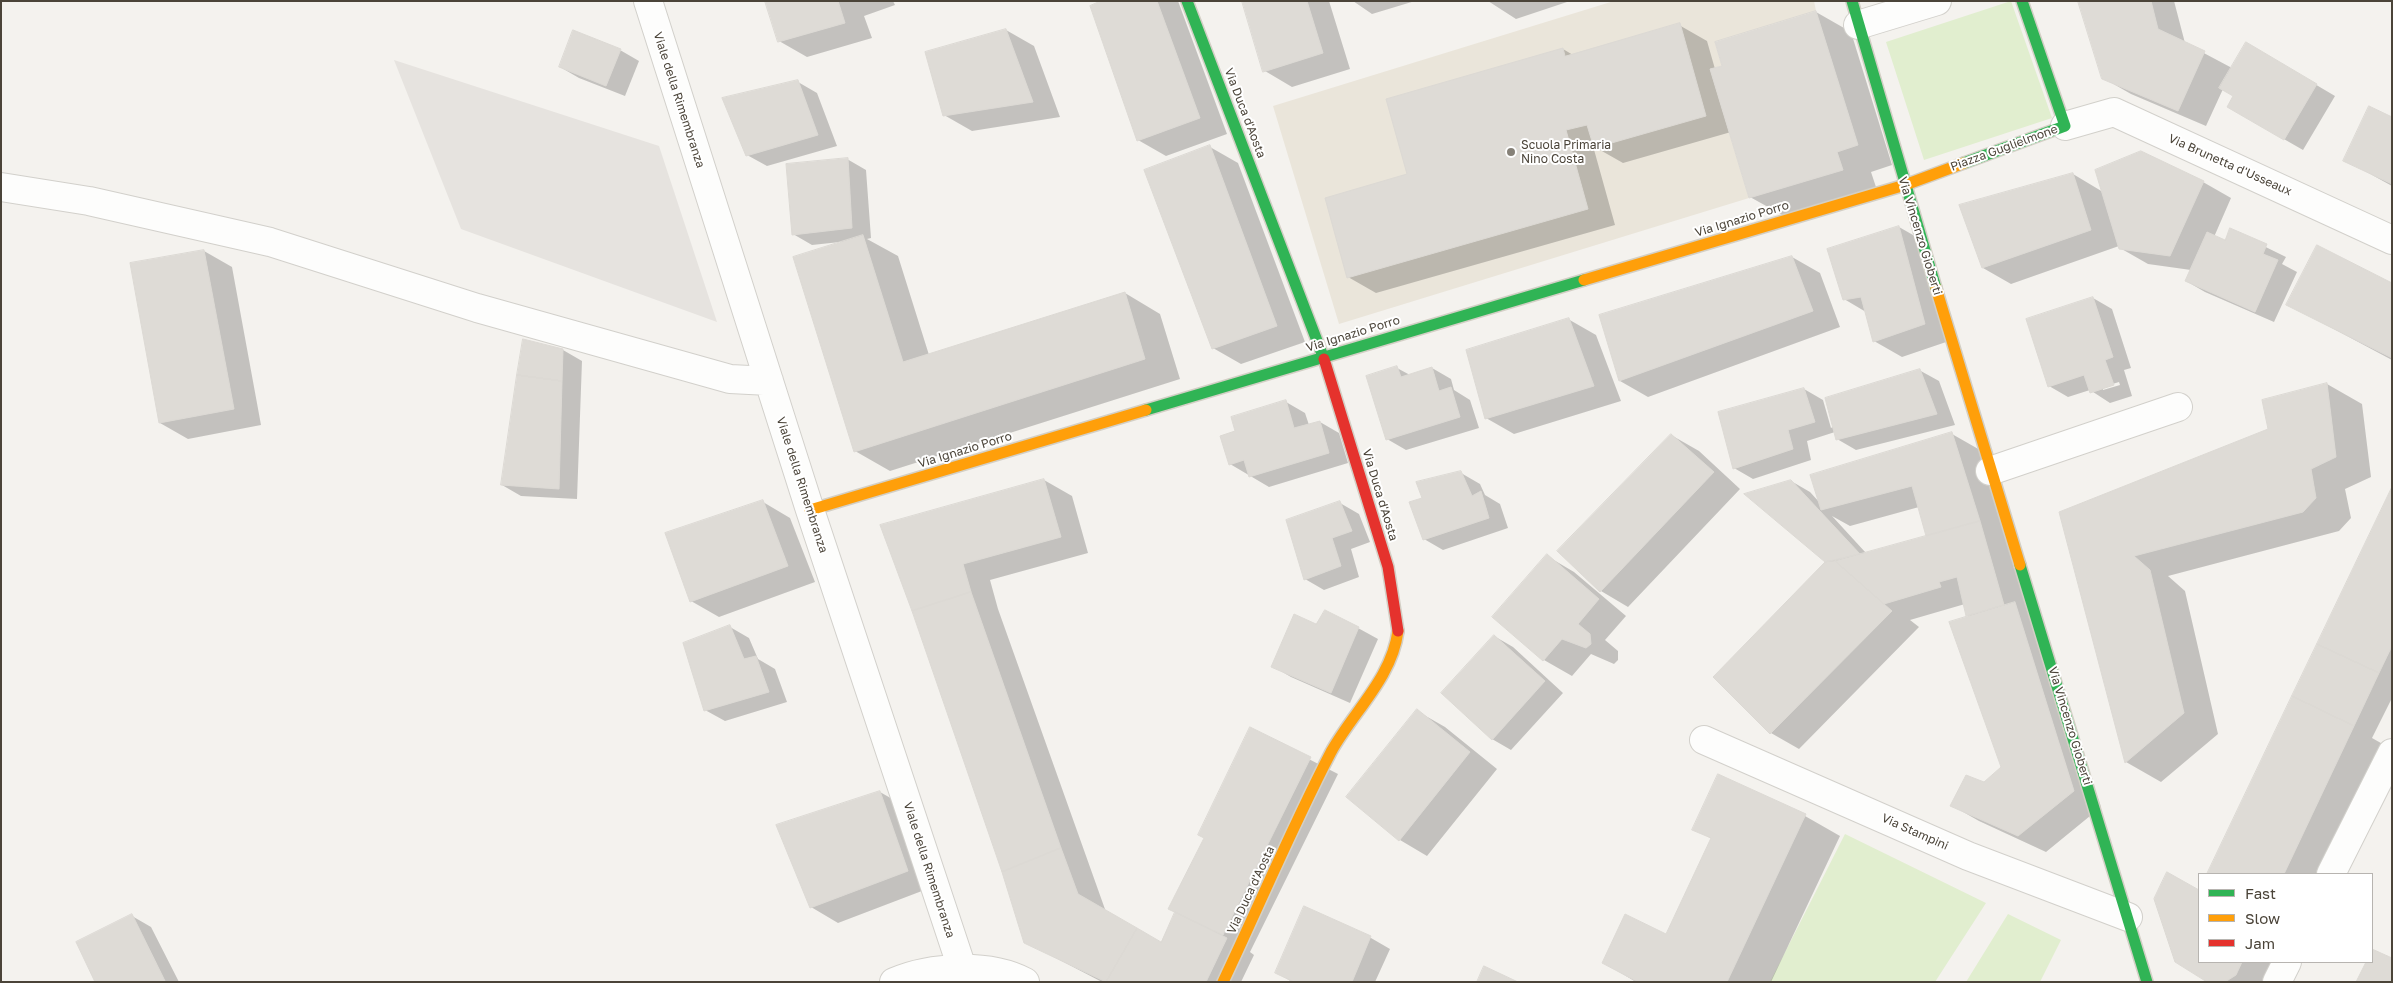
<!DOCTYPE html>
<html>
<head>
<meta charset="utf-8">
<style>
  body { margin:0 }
  #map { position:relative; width:2393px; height:983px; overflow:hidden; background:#f4f2ee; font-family:"Golos Text",sans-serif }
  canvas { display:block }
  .frame { position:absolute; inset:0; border:2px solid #4b4439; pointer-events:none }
  .legend { position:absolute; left:2198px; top:873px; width:175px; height:90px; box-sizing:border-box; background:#fff; border:1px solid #b7b4b0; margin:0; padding:6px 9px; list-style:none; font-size:15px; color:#4b4439 }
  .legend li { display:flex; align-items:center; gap:10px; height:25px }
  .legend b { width:25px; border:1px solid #b7b4b0 }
</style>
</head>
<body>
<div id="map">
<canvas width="2393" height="983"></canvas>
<div class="frame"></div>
<ul class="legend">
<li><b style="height:6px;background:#30b455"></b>Fast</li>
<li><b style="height:6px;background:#ff9f0a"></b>Slow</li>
<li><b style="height:6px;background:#e5322d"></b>Jam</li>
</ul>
</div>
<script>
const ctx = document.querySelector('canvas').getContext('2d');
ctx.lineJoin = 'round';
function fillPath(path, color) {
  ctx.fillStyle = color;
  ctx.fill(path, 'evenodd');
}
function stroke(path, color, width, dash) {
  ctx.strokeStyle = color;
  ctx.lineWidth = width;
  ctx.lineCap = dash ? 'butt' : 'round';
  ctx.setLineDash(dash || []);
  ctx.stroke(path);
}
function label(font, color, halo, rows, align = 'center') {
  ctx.font = font + ' "Golos Text",sans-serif';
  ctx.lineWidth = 4;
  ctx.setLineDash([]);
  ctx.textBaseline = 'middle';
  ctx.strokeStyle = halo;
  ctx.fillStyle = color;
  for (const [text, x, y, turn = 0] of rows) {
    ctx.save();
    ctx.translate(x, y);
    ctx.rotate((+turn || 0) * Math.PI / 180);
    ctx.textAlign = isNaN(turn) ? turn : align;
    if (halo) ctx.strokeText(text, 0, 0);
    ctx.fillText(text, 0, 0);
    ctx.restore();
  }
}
fillPath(new Path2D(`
  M 1614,1 L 1814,1 L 1816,11 L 1715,42 L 1722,66 L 1710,69 L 1749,198 L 1339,324 L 1273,106 Z`), '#eae5da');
fillPath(new Path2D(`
  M 2011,1 L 2052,118 L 1924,160 L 1886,42 Z
  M 1845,834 L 1986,903 L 1935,982 L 1770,982 Z
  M 2008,914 L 2061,940 L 2040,982 L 1966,982 Z`), '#e1eecf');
fillPath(new Path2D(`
  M 394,60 L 659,146 L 717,322 L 461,229 Z`), '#e6e3df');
fillPath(new Path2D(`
  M 766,1 L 893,1 L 895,5 L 864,16 L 872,38 L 807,57 L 779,41 Z
  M 1104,1 L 1178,1 L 1227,134 L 1166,156 L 1138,140 Z
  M 1243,1 L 1329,1 L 1350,69 L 1292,87 L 1265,71 Z
  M 1353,1 L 1415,1 L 1372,14 Z
  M 1488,1 L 1570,1 L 1516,19 Z
  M 2080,1 L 2174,1 L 2185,43 L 2232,68 L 2247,44 L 2335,96 L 2303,150 L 2228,107 L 2235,96 L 2223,89 L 2206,126 L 2131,94 L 2103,78 Z
  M 1816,12 L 1851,32 L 1892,165 L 1871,172 L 1877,190 L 1786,217 L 1750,197 L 1731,132 L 1623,163 L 1593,146 L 1615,225 L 1376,293 L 1348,277 L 1409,175 L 1563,49 L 1573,55 L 1679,25 L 1707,41 L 1715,69 L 1723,66 L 1716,43 Z
  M 1006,30 L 1034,46 L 1060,117 L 972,131 L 944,115 Z
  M 620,50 L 639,61 L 625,96 L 579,78 L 560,67 Z
  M 798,82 L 817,93 L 837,146 L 767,166 L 747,155 Z
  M 2392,118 L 2392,186 L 2345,160 Z
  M 1210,147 L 1238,163 L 1305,342 L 1241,364 L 1213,348 Z
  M 847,159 L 866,170 L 871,238 L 867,239 L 898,256 L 929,355 L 1125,293 L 1160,314 L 1180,379 L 890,471 L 855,451 L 840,242 L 812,245 L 793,234 Z
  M 2073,174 L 2103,192 L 2203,182 L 2231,198 L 2214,237 L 2225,242 L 2231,230 L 2286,257 L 2282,264 L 2297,272 L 2274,322 L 2205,292 L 2186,281 L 2191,270 L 2148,264 L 2120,248 L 2119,246 L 2011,284 L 1983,268 Z
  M 1899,227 L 1927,243 L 1952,340 L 1902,357 L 1874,341 L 1866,312 L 1844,299 L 1828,250 Z
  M 204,251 L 232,267 L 261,425 L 188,439 L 160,423 Z
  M 1792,257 L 1820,273 L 1840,327 L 1648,397 L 1620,381 Z
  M 2392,285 L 2392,360 L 2287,304 Z
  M 2093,298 L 2112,309 L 2131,368 L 2124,370 L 2132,396 L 2110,403 L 2090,390 L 2068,397 L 2049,386 ZM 2119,382 L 2120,385 L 2103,390 L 2103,387 Z
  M 1568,319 L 1596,335 L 1621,401 L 1514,434 L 1486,418 Z
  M 563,350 L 582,361 L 577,499 L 521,496 L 502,485 Z
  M 1397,368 L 1410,375 L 1432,368 L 1451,379 L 1454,390 L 1470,400 L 1479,428 L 1406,450 L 1387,439 Z
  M 1919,370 L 1939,381 L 1955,425 L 1856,450 L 1837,439 L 1835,432 L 1807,441 L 1811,460 L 1753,479 L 1734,468 L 1804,389 L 1823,400 L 1831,428 Z
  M 2327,384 L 2362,404 L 2371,477 L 2345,489 L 2351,518 L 2339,531 L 2168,576 L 2185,591 L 2218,734 L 2161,782 L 2126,762 L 2061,513 L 2269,430 Z
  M 1286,402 L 1305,413 L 1309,425 L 1320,422 L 1339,433 L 1348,463 L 1269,487 L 1230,464 L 1237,432 Z
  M 1952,434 L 1980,450 L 2101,807 L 2046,852 L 1979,821 L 1951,805 L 1984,784 L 2002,767 L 1965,604 L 1910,620 L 1919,627 L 1799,749 L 1771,733 L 1714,677 L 1827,562 L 1747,494 L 1791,481 L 1810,492 L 1820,503 ZM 1919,507 L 1927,537 L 1866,553 L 1832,516 L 1850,526 Z
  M 1671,435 L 1699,451 L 1740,489 L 1628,607 L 1601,591 Z
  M 1461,473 L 1480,484 L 1485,495 L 1500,504 L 1508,528 L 1443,550 L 1424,539 L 1424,499 Z
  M 1044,480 L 1072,496 L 1088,553 L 990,580 L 998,609 L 1106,912 L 1161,943 L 1176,913 L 1250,729 L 1338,774 L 1250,952 L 1254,955 L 1241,982 L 1102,982 L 1025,942 L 1003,871 L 913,611 Z
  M 2392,490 L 2392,698 L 2372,738 L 2388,747 L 2328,874 L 2208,874 Z
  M 763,502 L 790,518 L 815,582 L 719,617 L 691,601 Z
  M 1340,503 L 1359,514 L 1370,542 L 1351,549 L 1359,577 L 1324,590 L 1305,579 Z
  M 1547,556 L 1574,572 L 1626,616 L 1605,640 L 1618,651 L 1618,660 L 1614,664 L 1591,654 L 1572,676 L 1544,660 L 1494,617 Z
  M 1317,625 L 1358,628 L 1378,639 L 1350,703 L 1291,677 L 1272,666 Z
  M 730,627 L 749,638 L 758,659 L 775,669 L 787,702 L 725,721 L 705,710 Z
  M 1494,636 L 1513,647 L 1563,693 L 1511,750 L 1492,739 Z
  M 1417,711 L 1445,727 L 1497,769 L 1427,856 L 1400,840 Z
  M 880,792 L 908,808 L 935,886 L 838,923 L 811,907 Z
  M 1805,816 L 1840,836 L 1771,982 L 1636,982 L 1604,963 L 1667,936 L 1712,839 L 1694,829 Z
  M 2168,873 L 2199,891 L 2199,962 L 2287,962 L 2277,982 L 2209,982 L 2176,961 Z
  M 1305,908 L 1371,938 L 1390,949 L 1375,982 L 1292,982 L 1276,972 Z
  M 132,916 L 151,927 L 179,982 L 97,982 Z`), '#0003');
const building = new Path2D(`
  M 765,1 L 838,1 L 845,23 L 778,42 Z
  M 1101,1 L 1157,1 L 1200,118 L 1137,141 L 1090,6 Z
  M 1242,1 L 1307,1 L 1323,53 L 1263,72 Z
  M 2078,1 L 2151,1 L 2158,29 L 2205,51 L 2178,111 L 2102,79 Z
  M 1816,11 L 1858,145 L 1837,152 L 1843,170 L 1749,198 L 1710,69 L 1722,66 L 1715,42 Z
  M 1680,23 L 1706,116 L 1594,148 L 1587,125 L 1566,130 L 1588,209 L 1347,278 L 1325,198 L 1407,174 L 1386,99 L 1563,48 L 1565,56 Z
  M 1006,29 L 1033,102 L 943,116 L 925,52 Z
  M 573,30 L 621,49 L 606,86 L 559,67 Z
  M 2246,42 L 2317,84 L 2284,140 L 2227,107 L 2233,96 L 2219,88 Z
  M 798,80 L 818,135 L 746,156 L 722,98 Z
  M 2369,106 L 2392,117 L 2392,184 L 2343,161 Z
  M 1210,145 L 1277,326 L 1212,349 L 1144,170 Z
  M 2141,151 L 2204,181 L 2170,256 L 2119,249 L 2095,170 Z
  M 848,158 L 852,228 L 792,235 L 786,164 Z
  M 2073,173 L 2091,230 L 1982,268 L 1959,205 Z
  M 1899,226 L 1925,324 L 1873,342 L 1861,297 L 1843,300 L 1827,249 Z
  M 2230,228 L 2267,244 L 2263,254 L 2278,260 L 2255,312 L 2185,281 L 2207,232 L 2225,240 Z
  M 863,235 L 903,362 L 1125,292 L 1145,359 L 854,452 L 793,257 Z
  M 2317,245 L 2392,283 L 2392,358 L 2286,305 Z
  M 204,250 L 234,409 L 159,423 L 130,263 Z
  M 1792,256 L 1813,311 L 1619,381 L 1599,315 Z
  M 2093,297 L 2113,357 L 2105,360 L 2114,385 L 2090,393 L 2084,375 L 2048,387 L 2026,319 Z
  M 1569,318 L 1594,386 L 1485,419 L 1466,350 Z
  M 523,339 L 563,349 L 562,381 L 517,375 Z
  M 1397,366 L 1401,377 L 1432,367 L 1439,391 L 1451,387 L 1460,417 L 1386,440 L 1366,376 Z
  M 1920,369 L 1937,414 L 1836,440 L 1825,398 Z
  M 517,375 L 562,381 L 559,489 L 501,485 Z
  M 2327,383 L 2336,457 L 2311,469 L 2316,498 L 2303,512 L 2134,556 L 2150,570 L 2184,713 L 2125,763 L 2059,512 L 2268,429 L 2262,400 Z
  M 1804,388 L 1815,422 L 1788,430 L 1793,449 L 1733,469 L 1718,412 Z
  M 1286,400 L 1294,428 L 1320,421 L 1329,453 L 1249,477 L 1244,460 L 1229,465 L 1220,436 L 1235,431 L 1231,417 Z
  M 1952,432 L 1980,521 L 1926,536 L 1912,486 L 1821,510 L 1810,475 Z
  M 1671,434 L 1714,472 L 1600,592 L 1557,551 Z
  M 1461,471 L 1472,496 L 1481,491 L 1489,518 L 1423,540 L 1409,502 L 1422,498 L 1416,482 Z
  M 1044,479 L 1061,537 L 963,564 L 971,592 L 912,611 L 880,525 Z
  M 1791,480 L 1860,554 L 1825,562 L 1744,494 Z
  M 2392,487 L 2392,646 L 2379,673 L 2317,644 Z
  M 763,500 L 788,566 L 690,602 L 665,533 Z
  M 1340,501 L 1352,531 L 1332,538 L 1341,566 L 1304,580 L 1286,520 Z
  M 1980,521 L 2004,605 L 1966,616 L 1957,577 L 1939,582 L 1941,587 L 1884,604 L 1835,561 Z
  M 1547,554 L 1599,599 L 1578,624 L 1590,634 L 1591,644 L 1586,648 L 1562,639 L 1543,661 L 1492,617 Z
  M 1835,561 L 1892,611 L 1770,734 L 1713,677 L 1825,562 Z
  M 971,592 L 1061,848 L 1002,872 L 912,611 Z
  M 2015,602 L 2074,791 L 2018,836 L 1950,806 L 1966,775 L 1984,782 L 2001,767 L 1949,622 Z
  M 1325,610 L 1359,627 L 1331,693 L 1271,667 L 1294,614 L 1316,624 Z
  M 730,625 L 744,659 L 756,656 L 769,692 L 704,711 L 683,643 Z
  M 1494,635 L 1545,681 L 1492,740 L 1441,693 Z
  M 2317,644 L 2379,673 L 2354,726 L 2292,696 Z
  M 2292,696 L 2354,726 L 2284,874 L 2207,874 Z
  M 1417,709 L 1470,752 L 1399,841 L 1346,797 Z
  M 1250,727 L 1311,757 L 1223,935 L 1168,909 L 1204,838 L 1198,835 Z
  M 1718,774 L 1806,814 L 1727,982 L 1638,982 L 1602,963 L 1625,914 L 1666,934 L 1711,838 L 1692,830 Z
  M 880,791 L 908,871 L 810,908 L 776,825 Z
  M 1061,848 L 1078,894 L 1137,928 L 1106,982 L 1024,943 L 1002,872 Z
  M 2167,872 L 2199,890 L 2199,962 L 2242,962 L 2236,975 L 2225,982 L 2207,982 L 2175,962 L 2154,899 Z
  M 1304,906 L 1371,936 L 1352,982 L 1294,982 L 1275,973 Z
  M 1175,912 L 1227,938 L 1206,982 L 1106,982 L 1137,928 L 1161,942 Z
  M 132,914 L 165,981 L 95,982 L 76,942 Z
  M 2372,949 L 2392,958 L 2392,982 L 2356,982 L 2366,962 L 2372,962 Z
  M 1484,966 L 1518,982 L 1477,982 Z`);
fillPath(building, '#dedbd6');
stroke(building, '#dcd9d4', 1);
const street = new Path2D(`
  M 648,1 L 810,510 L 962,968
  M 1858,25 L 1937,1
  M 2065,126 L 2114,112 L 2392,240
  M 1,187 L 89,201 L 270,242 L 477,308 L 730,379 L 769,381
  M 1990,471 L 2178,407
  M 1704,740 L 1968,856 L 2128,917
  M 2331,874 L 2392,753
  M 894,982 C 931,966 989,963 1025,982
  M 2277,982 L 2287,962`);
const fast = new Path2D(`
  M 1187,1 L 1324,359
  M 1852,1 L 1936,288
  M 1964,163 L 2065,126 L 2022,1
  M 1146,410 L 1584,280
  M 2020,565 L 2147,982`);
const slow = new Path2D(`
  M 1584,280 L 1905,185 L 1964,163
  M 1936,288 L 2020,565
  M 810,510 L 1146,410
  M 1223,982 C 1259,906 1292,827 1331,752 C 1353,712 1392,678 1398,631`);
const jam = new Path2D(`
  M 1324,359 L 1388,567 L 1398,631`);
stroke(street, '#d2d0cb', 30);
stroke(fast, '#d3cfc5', 14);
stroke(slow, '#d3cfc5', 14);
stroke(jam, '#d3cfc5', 14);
stroke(street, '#fdfdfc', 28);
stroke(fast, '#30b455', 11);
stroke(slow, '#ff9f0a', 11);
stroke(jam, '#e5322d', 11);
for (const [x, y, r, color] of [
  [1511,152,5,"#868178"]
]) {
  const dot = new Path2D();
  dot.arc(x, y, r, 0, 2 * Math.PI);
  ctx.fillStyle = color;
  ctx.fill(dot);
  stroke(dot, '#fff', 2);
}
label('12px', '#4b4439', '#fff', [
  ["Viale della Rimembranza",679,100,72],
  ["Via Duca d'Aosta",1245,113,69],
  ["Piazza Guglielmone",2004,148,-20],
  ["Via Brunetta d'Usseaux",2230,165,24],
  ["Via Ignazio Porro",1742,219,-17],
  ["Via Vincenzo Gioberti",1920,236,73],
  ["Via Ignazio Porro",1353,334,-17],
  ["Via Ignazio Porro",965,450,-17],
  ["Viale della Rimembranza",802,485,72],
  ["Via Duca d'Aosta",1380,495,73],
  ["Via Vincenzo Gioberti",2070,726,73],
  ["Via Stampini",1915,832,24],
  ["Viale della Rimembranza",929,870,72],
  ["Via Duca d'Aosta",1251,890,-65]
]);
label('12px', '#4b4439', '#fff', [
  ["Scuola Primaria",1521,145],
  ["Nino Costa",1521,159]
], 'left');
</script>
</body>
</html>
